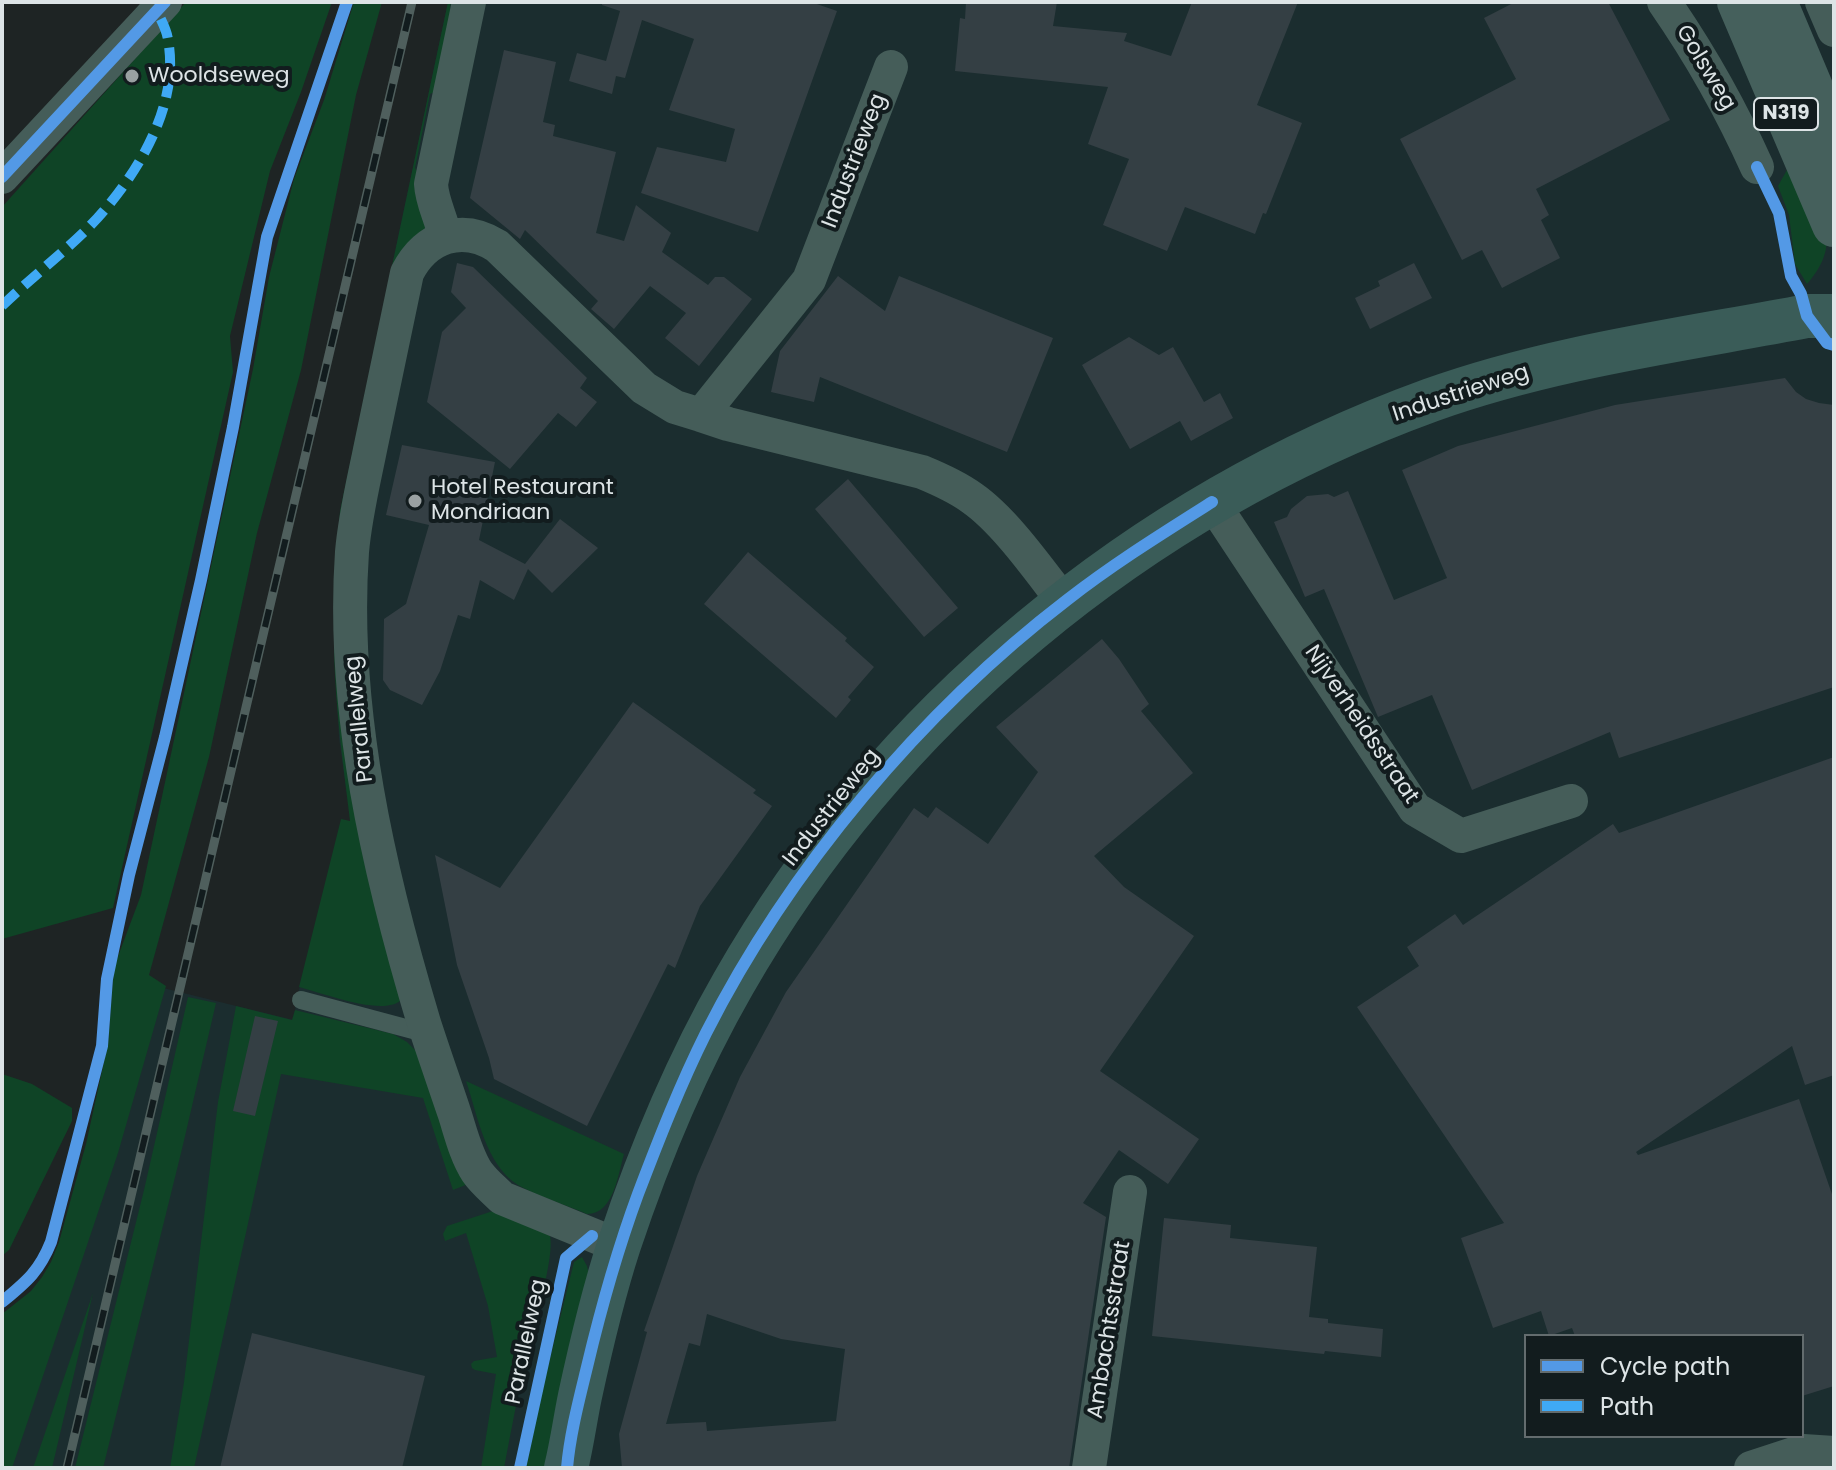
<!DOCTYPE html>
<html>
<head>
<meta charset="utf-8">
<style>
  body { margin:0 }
  #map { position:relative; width:1836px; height:1470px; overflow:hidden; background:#1e2424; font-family:Poppins,sans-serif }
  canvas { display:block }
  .frame { position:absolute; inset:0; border:4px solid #dde4e6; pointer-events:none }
  .legend { position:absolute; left:1524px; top:1334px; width:280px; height:104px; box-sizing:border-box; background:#121c1e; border:2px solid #636c6e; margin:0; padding:10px 14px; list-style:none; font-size:24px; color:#dde4e6 }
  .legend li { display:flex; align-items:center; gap:16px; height:40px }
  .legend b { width:40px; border:2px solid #636c6e }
</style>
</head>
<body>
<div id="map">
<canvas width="1836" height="1470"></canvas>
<div class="frame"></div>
<ul class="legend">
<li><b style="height:10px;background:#5399e6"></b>Cycle path</li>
<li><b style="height:10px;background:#3fa9f5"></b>Path</li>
</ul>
</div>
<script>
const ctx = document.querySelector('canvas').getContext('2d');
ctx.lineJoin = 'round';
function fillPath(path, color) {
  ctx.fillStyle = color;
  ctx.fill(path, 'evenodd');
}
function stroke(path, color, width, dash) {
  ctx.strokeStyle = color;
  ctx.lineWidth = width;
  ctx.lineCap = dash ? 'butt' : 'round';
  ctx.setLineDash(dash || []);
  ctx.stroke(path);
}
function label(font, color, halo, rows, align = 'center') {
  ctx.font = font + ' Poppins,sans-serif';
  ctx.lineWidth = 8;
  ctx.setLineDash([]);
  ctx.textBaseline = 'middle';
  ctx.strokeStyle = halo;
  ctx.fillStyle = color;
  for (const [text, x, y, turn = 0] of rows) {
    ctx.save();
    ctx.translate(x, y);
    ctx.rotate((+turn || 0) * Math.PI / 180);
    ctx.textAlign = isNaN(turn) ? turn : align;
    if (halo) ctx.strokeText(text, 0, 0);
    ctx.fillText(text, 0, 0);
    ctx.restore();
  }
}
fillPath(new Path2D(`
  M 448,2 L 1834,2 L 1834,1468 L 4,1468 L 147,984 L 293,1020 L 301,980 L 351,822 L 339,738 L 334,649 L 340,511 ZM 1526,1336 L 1802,1336 L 1802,1436 L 1526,1436 Z`), '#1b2d2f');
fillPath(new Path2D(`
  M 186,2 L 332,2 L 301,92 L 270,171 L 230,336 L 233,372 L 113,908 L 2,939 L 2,207 Z
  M 354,2 L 382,2 L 356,95 L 301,370 L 257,533 L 209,757 L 149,975 L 166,986 L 118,1153 L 12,1468 L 2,1468 L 2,1314 L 31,1291 L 42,1277 L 51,1262 L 59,1242 L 86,1144 L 108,1044 L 114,967 L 141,895 L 253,369 L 269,277 L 294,179 L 324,100 Z
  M 448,2 L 451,2 L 450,8 L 456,19 L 440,89 L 430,94 L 415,168 L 421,177 L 428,220 L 342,505 L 400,1001 C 381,1016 323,993 299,987 L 341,819 L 350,821 C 343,764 335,706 334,648 C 334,602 337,557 340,511 Z
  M 1788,168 C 1795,181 1825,226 1826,237 C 1829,253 1818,272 1807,284 L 1795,264 L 1789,215 L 1778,186 Z
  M 188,997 L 216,1003 L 182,1149 L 103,1468 L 75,1468 L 144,1190 Z
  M 236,1006 L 292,1020 L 295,1010 L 393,1034 L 407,1042 L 419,1054 L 468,1184 L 453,1190 L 423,1098 L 281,1074 L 194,1468 L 170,1468 L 184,1382 L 218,1102 Z
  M 2,1074 L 32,1084 L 72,1108 L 72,1121 L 9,1250 L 2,1256 Z
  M 466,1081 L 624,1154 C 618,1174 614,1214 587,1214 C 566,1205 537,1196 518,1185 C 485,1164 478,1116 466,1081 Z
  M 499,1209 L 550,1236 C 555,1258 532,1332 526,1358 C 518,1394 511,1431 504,1468 L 481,1468 L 496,1374 L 475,1370 L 472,1368 L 471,1364 L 474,1361 L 497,1357 L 488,1306 L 466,1233 L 445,1241 L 443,1234 L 447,1226 Z
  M 582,1257 L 587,1266 L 591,1284 L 549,1468 L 526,1468 L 544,1383 L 574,1262 Z
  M 93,1293 L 52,1468 L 33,1468 Z`), '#0f4426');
fillPath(new Path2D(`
  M 602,2 L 811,2 L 837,11 L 758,232 L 641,193 L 657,147 L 726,162 L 735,129 L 669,110 L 694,39 L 642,20 L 625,78 L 616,76 L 612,94 L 569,81 L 577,53 L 606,61 L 620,11 L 602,5 Z
  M 966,2 L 1057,2 L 1053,26 L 1127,33 L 1124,41 L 1171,56 L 1192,2 L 1298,2 L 1257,105 L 1302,123 L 1266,214 L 1263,213 L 1255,234 L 1185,207 L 1167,251 L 1103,225 L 1129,159 L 1088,144 L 1108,87 L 955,71 L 960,18 L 965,19 Z
  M 1515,2 L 1608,2 L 1670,120 L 1536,189 L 1549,215 L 1541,220 L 1560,258 L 1502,288 L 1482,250 L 1462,260 L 1400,139 L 1516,79 L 1484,18 Z
  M 504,50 L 556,62 L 543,122 L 555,125 L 553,136 L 616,152 L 596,233 L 624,241 L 636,205 L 671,233 L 662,252 L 708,285 L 715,277 L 724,277 L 752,299 L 699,366 L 665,338 L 686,313 L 650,286 L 614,329 L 591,309 L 598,301 L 525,230 L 520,239 L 470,198 Z
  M 457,263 L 473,267 L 587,378 L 580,388 L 597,402 L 576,427 L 558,413 L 510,469 L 427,402 L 442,332 L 466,308 L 451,292 Z
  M 1414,263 L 1432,298 L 1370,329 L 1355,298 L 1380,286 L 1378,281 Z
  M 838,276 L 885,311 L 899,276 L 1053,338 L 1007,452 L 820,377 L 814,402 L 771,392 L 780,351 Z
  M 1129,337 L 1159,355 L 1173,347 L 1204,402 L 1220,393 L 1233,418 L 1191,441 L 1180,421 L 1130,449 L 1082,365 Z
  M 1785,378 L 1796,392 L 1806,399 L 1819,403 L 1834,405 L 1834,687 L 1619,758 L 1610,732 L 1472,790 L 1432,695 L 1378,717 L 1324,589 L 1305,597 L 1274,522 L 1287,517 L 1291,509 L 1307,496 L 1328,494 L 1334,497 L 1348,491 L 1394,600 L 1447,578 L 1402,470 L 1458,446 L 1615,405 Z
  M 402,445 L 495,462 L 479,540 L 525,564 L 560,519 L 598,548 L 552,593 L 528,569 L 514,600 L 480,580 L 470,619 L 458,615 L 440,671 L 422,705 L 390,690 L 383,680 L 384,619 L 406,604 L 429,525 L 386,515 Z
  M 848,479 L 958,608 L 924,637 L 815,509 Z
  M 748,552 L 847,638 L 845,641 L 874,667 L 848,697 L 851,700 L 836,718 L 704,604 Z
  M 1102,639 L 1119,659 L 1149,704 L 1141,711 L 1193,773 L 1094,856 L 1124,887 L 1194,936 L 1100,1071 L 1199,1139 L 1168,1184 L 1119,1150 L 1083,1203 L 1106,1217 L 1069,1468 L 622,1468 L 619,1434 L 647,1332 L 644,1331 L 697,1176 L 740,1077 L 786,992 L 914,808 L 928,818 L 936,807 L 988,844 L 1038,772 L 996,727 ZM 707,1314 L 781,1339 L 845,1349 L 836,1421 L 707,1431 L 706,1422 L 666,1424 L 689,1343 L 700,1346 Z
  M 633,702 L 756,790 L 753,793 L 772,806 L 700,906 L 675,968 L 668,964 L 587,1126 L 494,1079 L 489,1058 L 457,965 L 435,855 L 500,888 Z
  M 1834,757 L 1834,1075 L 1805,1085 L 1792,1046 L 1636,1152 L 1638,1155 L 1799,1099 L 1834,1200 L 1834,1386 L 1802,1396 L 1802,1336 L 1575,1336 L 1572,1328 L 1549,1336 L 1541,1311 L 1493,1328 L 1461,1238 L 1504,1223 L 1357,1007 L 1419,966 L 1407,947 L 1455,914 L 1463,925 L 1613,824 L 1619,833 Z
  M 255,1016 L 278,1021 L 255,1116 L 233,1111 Z
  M 1164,1218 L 1231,1225 L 1230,1238 L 1317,1247 L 1309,1317 L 1328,1319 L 1328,1323 L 1383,1329 L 1381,1357 L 1325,1351 L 1324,1354 L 1152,1336 Z
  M 252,1333 L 425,1376 L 402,1468 L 220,1468 Z`), '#343f44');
stroke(new Path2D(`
  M 301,1000 L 428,1034`), '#455d59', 18);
stroke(new Path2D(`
  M 1664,2 C 1700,54 1731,109 1757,167
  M 1822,2 L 1834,30
  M 891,67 L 809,280 L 701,415 L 728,424 L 922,472 C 939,479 957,487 972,498 C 1005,521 1039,570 1064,602
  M 2,177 L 165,2
  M 445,237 C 442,219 432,203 431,184 L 469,2
  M 1212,502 L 1415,809 L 1461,836 L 1571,801
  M 619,1246 L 502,1198 C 493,1189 484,1182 477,1172 C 466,1155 461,1134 455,1115 C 445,1085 434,1054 424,1023 C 379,873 341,710 352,552 C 355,516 364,480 371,445 C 383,387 395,330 407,273 C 426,236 462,224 497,246 L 644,388 L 675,407 L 701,415
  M 1089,1468 L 1130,1192
  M 1751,1468 L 1803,1451 L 1834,1453`), '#455d59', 34);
stroke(new Path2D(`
  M 566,1468 C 572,1444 575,1420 580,1396 C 591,1345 603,1294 619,1245 C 649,1155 686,1066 733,984 C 887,714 1139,506 1431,400 C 1551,357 1681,340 1807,316 L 1834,316`), '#3a5c58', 44);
stroke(new Path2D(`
  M 1739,2 L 1834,225
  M 1775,2 L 1834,142`), '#45605c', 44);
const rail = new Path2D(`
  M 67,1468 L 412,2`);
stroke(rail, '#4f5f5d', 9);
stroke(rail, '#121c1e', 6, [18]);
stroke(new Path2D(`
  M 2,306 C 29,280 58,257 85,231 C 132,184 181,109 168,40 C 167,30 161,20 157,11`), '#3fa9f5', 10, [20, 10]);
stroke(new Path2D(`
  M 1757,167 L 1779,213 L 1791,276 L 1801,294 L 1807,316 L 1827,343 L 1834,345
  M 2,177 L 165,2
  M 2,1302 C 26,1282 39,1272 51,1242 L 102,1046 L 107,979 L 129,875 L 165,737 L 201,580 L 233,427 L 267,237 L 347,2
  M 520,1468 L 566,1258 L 592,1236
  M 567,1468 C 570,1434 579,1400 587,1367 C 601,1308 617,1251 638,1194 C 659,1139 680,1085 706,1033 C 789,869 922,711 1067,600 C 1113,564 1163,533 1212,502`), '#5399e6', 12);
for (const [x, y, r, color] of [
  [132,76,8,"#9aa1a2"],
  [415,501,8,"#9aa1a2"]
]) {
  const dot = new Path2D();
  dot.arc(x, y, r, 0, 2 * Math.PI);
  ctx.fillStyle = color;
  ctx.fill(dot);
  stroke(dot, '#121c1e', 3);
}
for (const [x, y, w] of [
  [1786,114,64]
]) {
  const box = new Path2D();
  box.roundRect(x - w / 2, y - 16, w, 32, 6);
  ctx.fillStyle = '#121c1e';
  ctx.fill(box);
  stroke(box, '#dde4e6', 2);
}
label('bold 20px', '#dde4e6', null, [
  ["N319",1786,114]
]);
label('22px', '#dde4e6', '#121c1e', [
  ["Golsweg",1705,68,59],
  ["Industrieweg",855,161,-69],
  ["Industrieweg",1461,394,-18],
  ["Parallelweg",360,719,-96],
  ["Nijverheidsstraat",1361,725,56],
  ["Industrieweg",832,808,-52],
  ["Ambachtsstraat",1110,1330,-81],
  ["Parallelweg",527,1342,-78]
]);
label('22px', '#dde4e6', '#121c1e', [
  ["Wooldseweg",148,76],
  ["Hotel Restaurant",431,488],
  ["Mondriaan",431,513]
], 'left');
</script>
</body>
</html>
